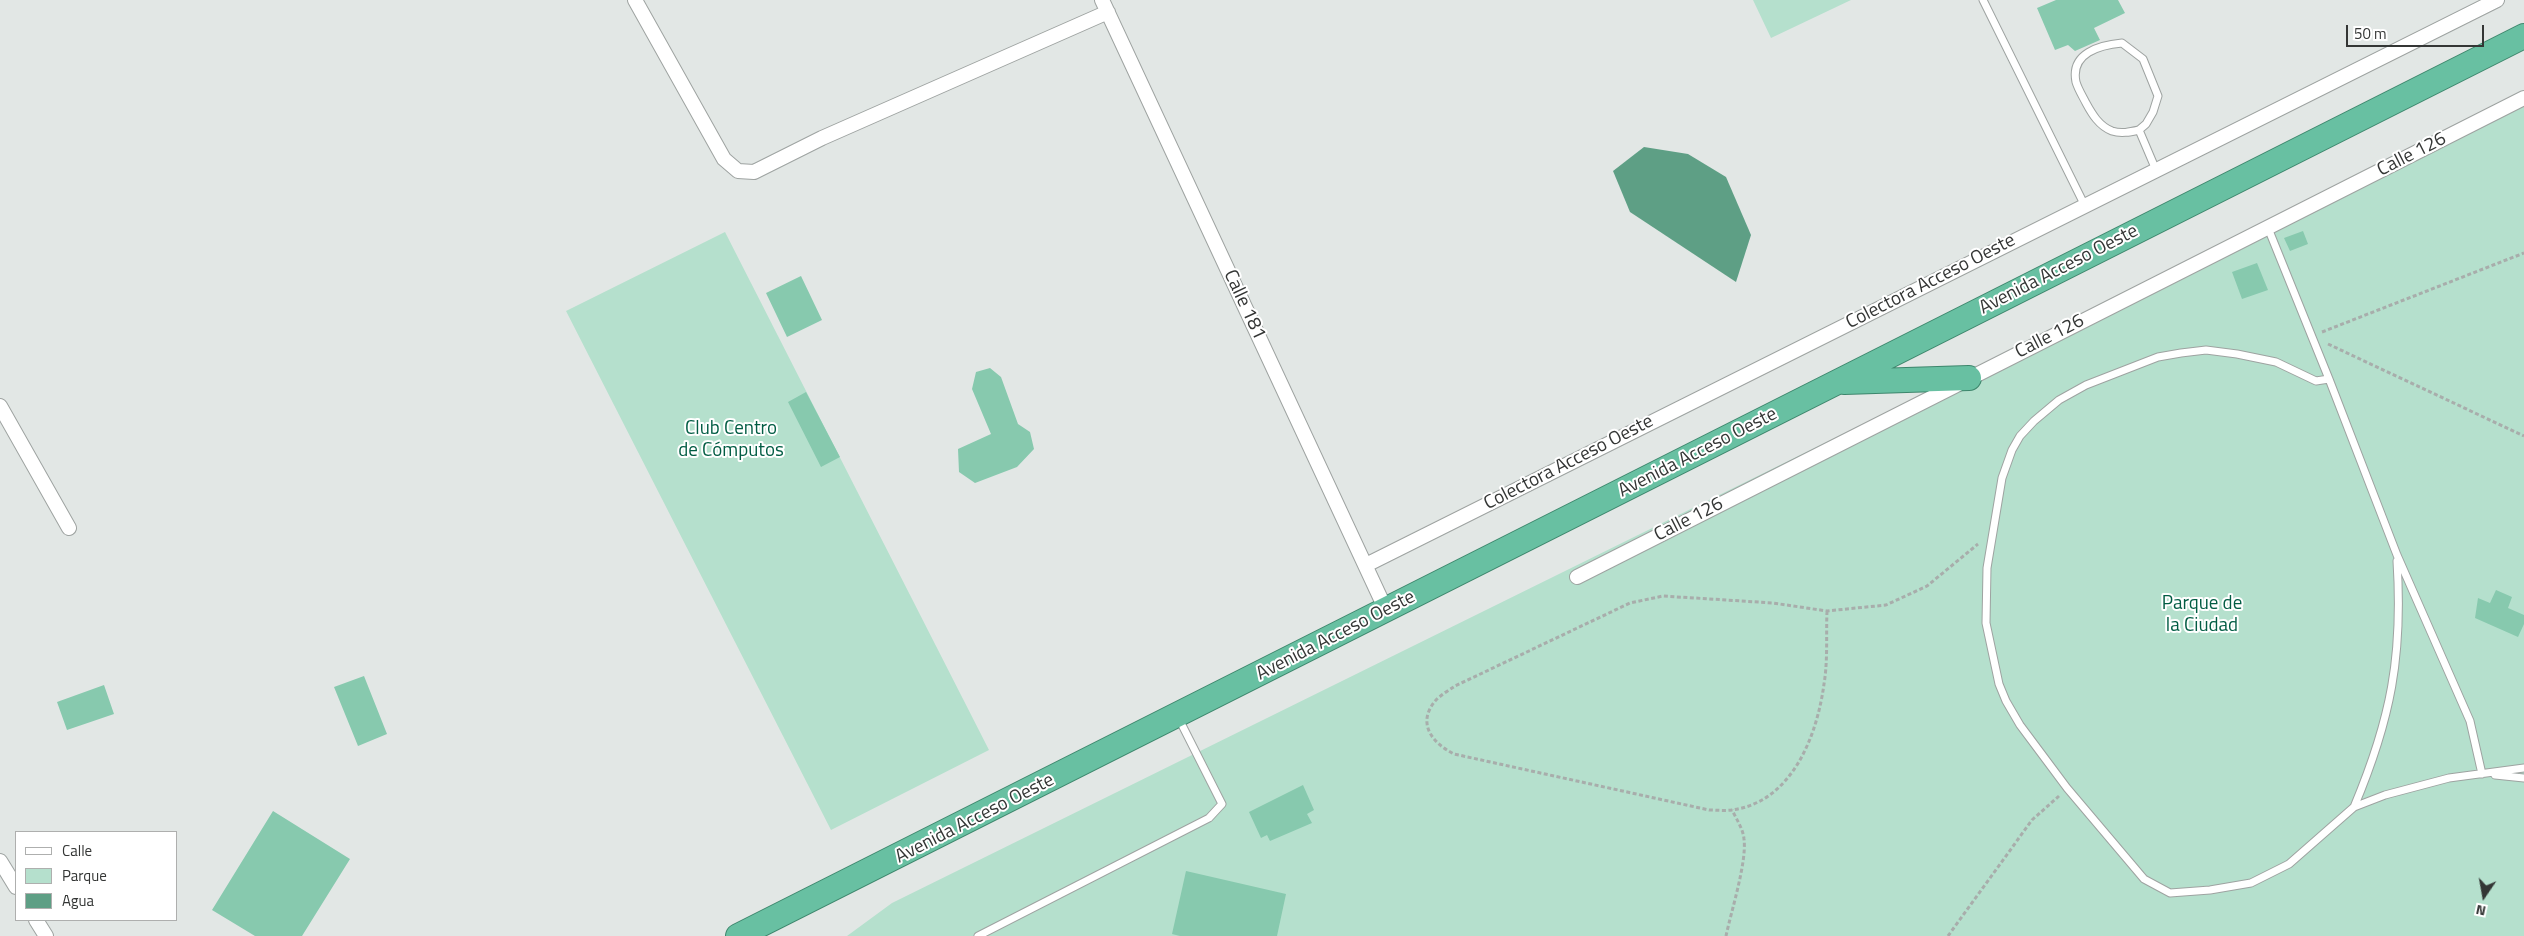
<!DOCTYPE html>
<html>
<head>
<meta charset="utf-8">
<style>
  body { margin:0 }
  #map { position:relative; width:2524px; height:936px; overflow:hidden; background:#e2e7e5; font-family:"Titillium Web",sans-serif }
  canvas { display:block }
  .legend { position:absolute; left:15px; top:831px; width:162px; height:90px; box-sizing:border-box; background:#fff; border:1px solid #aeafae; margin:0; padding:6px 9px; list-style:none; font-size:15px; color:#343635 }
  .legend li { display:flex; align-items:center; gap:10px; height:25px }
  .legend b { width:25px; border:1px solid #aeafae }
  .north { position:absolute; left:2459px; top:871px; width:50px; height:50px; -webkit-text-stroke:4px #fff; paint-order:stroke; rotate:192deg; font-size:14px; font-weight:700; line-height:20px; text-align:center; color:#343635 }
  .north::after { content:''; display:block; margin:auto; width:18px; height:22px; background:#343635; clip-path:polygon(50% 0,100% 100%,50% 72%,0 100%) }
  .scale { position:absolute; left:2346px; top:25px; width:138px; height:22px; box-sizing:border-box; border:2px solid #343635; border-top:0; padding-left:6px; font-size:15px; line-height:18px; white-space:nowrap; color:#343635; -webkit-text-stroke:4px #fff; paint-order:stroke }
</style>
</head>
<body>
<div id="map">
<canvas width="2524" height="936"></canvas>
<ul class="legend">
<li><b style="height:6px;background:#fff"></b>Calle</li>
<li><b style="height:14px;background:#b5e0cd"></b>Parque</li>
<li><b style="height:14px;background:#5e9f85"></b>Agua</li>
</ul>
<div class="north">N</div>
<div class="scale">50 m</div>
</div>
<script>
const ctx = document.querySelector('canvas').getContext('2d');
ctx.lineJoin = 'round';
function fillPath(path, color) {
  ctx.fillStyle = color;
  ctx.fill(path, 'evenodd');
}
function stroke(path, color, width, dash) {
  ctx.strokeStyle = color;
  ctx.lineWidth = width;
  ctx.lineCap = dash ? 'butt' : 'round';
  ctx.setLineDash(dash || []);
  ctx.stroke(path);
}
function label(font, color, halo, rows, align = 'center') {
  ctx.font = font + ' "Titillium Web",sans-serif';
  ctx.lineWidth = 4;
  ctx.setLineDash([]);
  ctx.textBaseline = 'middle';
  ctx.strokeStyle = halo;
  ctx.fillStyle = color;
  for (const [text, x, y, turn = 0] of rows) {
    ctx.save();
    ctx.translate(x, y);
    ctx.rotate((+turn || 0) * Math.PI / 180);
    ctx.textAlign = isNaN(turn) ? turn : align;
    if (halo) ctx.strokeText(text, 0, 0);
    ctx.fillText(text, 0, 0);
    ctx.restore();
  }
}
fillPath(new Path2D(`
  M 1753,0 L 1851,0 L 1771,38 Z
  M 2524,98 L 2524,936 L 847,936 L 892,903 Z
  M 725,232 L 989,750 L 831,830 L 566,311 Z`), '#b5e0cd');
fillPath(new Path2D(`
  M 1644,147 L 1688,154 L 1726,177 L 1751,235 L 1736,282 L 1630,212 L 1613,171 Z`), '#5e9f85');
fillPath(new Path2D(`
  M 2056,0 L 2118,0 L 2125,13 L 2094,28 L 2100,40 L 2075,51 L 2068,45 L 2055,50 L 2037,8 Z
  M 2303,231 L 2308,244 L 2290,251 L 2284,238 Z
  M 2257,263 L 2268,290 L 2242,299 L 2232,272 Z
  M 801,276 L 822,320 L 787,337 L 766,293 Z
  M 990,368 L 1001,377 L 1018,424 L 1030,432 L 1034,449 L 1017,467 L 975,483 L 959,472 L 958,449 L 991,434 L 972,389 L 976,372 Z
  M 806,392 L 840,457 L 821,467 L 788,402 Z
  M 2496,590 L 2512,597 L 2508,608 L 2524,615 L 2524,624 L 2518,637 L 2475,618 L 2478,598 L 2490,603 Z
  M 364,676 L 387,734 L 358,746 L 334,687 Z
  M 104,685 L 114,714 L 67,730 L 57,702 Z
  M 1303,785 L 1314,810 L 1307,814 L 1312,823 L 1270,841 L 1267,835 L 1261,838 L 1249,812 Z
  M 273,811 L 350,859 L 302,936 L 255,936 L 212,910 Z
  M 1186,871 L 1286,894 L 1277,936 L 1180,936 L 1172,934 Z`), '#87c9ae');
const service = new Path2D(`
  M 1983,0 L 2085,206
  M 2139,130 C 2130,132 2121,134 2112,131 C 2099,126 2092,114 2086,103 C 2083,97 2078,89 2076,82 C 2070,53 2100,45 2122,43 L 2143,59 L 2158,96 L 2153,112 L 2146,124 L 2139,130 L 2156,170
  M 2268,228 L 2329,379 L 2397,555 L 2470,721 L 2482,774
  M 2329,379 L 2316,381 L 2276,362 L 2237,354 L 2206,350 L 2181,353 L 2158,357 L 2086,385 L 2059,400 L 2034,421 L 2020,436 L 2012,450 L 2002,478 L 1987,568 L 1986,623 L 1999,684 L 2006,701 L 2020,725 L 2067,788 L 2144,879 L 2170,893 L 2210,890 L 2251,883 L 2289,864 L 2354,807 L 2385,795 L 2449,778 L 2524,768
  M 2495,775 L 2524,778
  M 2354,807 C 2391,719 2403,656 2397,561
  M 978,936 L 1209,818 L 1222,804 L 1179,719`);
const minor = new Path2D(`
  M 635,0 L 724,159 L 738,171 L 754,172 L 822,138 L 1108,12
  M 1102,0 L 1386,610
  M 0,406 L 69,528
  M 1366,565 L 2497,0
  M 1577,577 L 2524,98
  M 0,861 L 16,887
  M 36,920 L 46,936`);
const trunk = new Path2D(`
  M 1844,382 L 1969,378
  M 738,936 L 2524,36`);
stroke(service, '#9ea3a1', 9);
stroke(minor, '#9ea3a1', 16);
stroke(trunk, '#3d866c', 26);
stroke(new Path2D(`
  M 2322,332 L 2524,253
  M 2328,344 L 2524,436
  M 1827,611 C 1826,635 1828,660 1824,684 C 1817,736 1792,802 1732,810 C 1725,811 1717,810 1709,810 L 1454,754 C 1432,743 1416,723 1436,700 C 1441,695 1449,690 1455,686 L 1630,603 L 1663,596 L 1773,603 L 1827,611 L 1886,605 L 1927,586 L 1978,544
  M 1726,936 C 1731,912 1747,862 1744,839 C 1743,829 1737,820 1732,810
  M 1948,936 L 2032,820 L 2059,796`), '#a8adab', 3, [4, 2.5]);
stroke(service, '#fff', 7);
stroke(minor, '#fff', 14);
stroke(trunk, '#68c0a2', 24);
label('19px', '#343635', '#fff', [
  ["Calle 126",2412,155,-27],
  ["Avenida Acceso Oeste",2059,270,-27],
  ["Colectora Acceso Oeste",1931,282,-27],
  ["Calle 181",1244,305,65],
  ["Calle 126",2050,337,-27],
  ["Avenida Acceso Oeste",1698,453,-27],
  ["Colectora Acceso Oeste",1569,463,-27],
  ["Calle 126",1689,520,-27],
  ["Avenida Acceso Oeste",1336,636,-27],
  ["Avenida Acceso Oeste",975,819,-27]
]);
label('19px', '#015c43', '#fff', [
  ["Club Centro",731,429],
  ["de Cómputos",731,451],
  ["Parque de",2202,604],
  ["la Ciudad",2202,626]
]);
</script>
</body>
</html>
